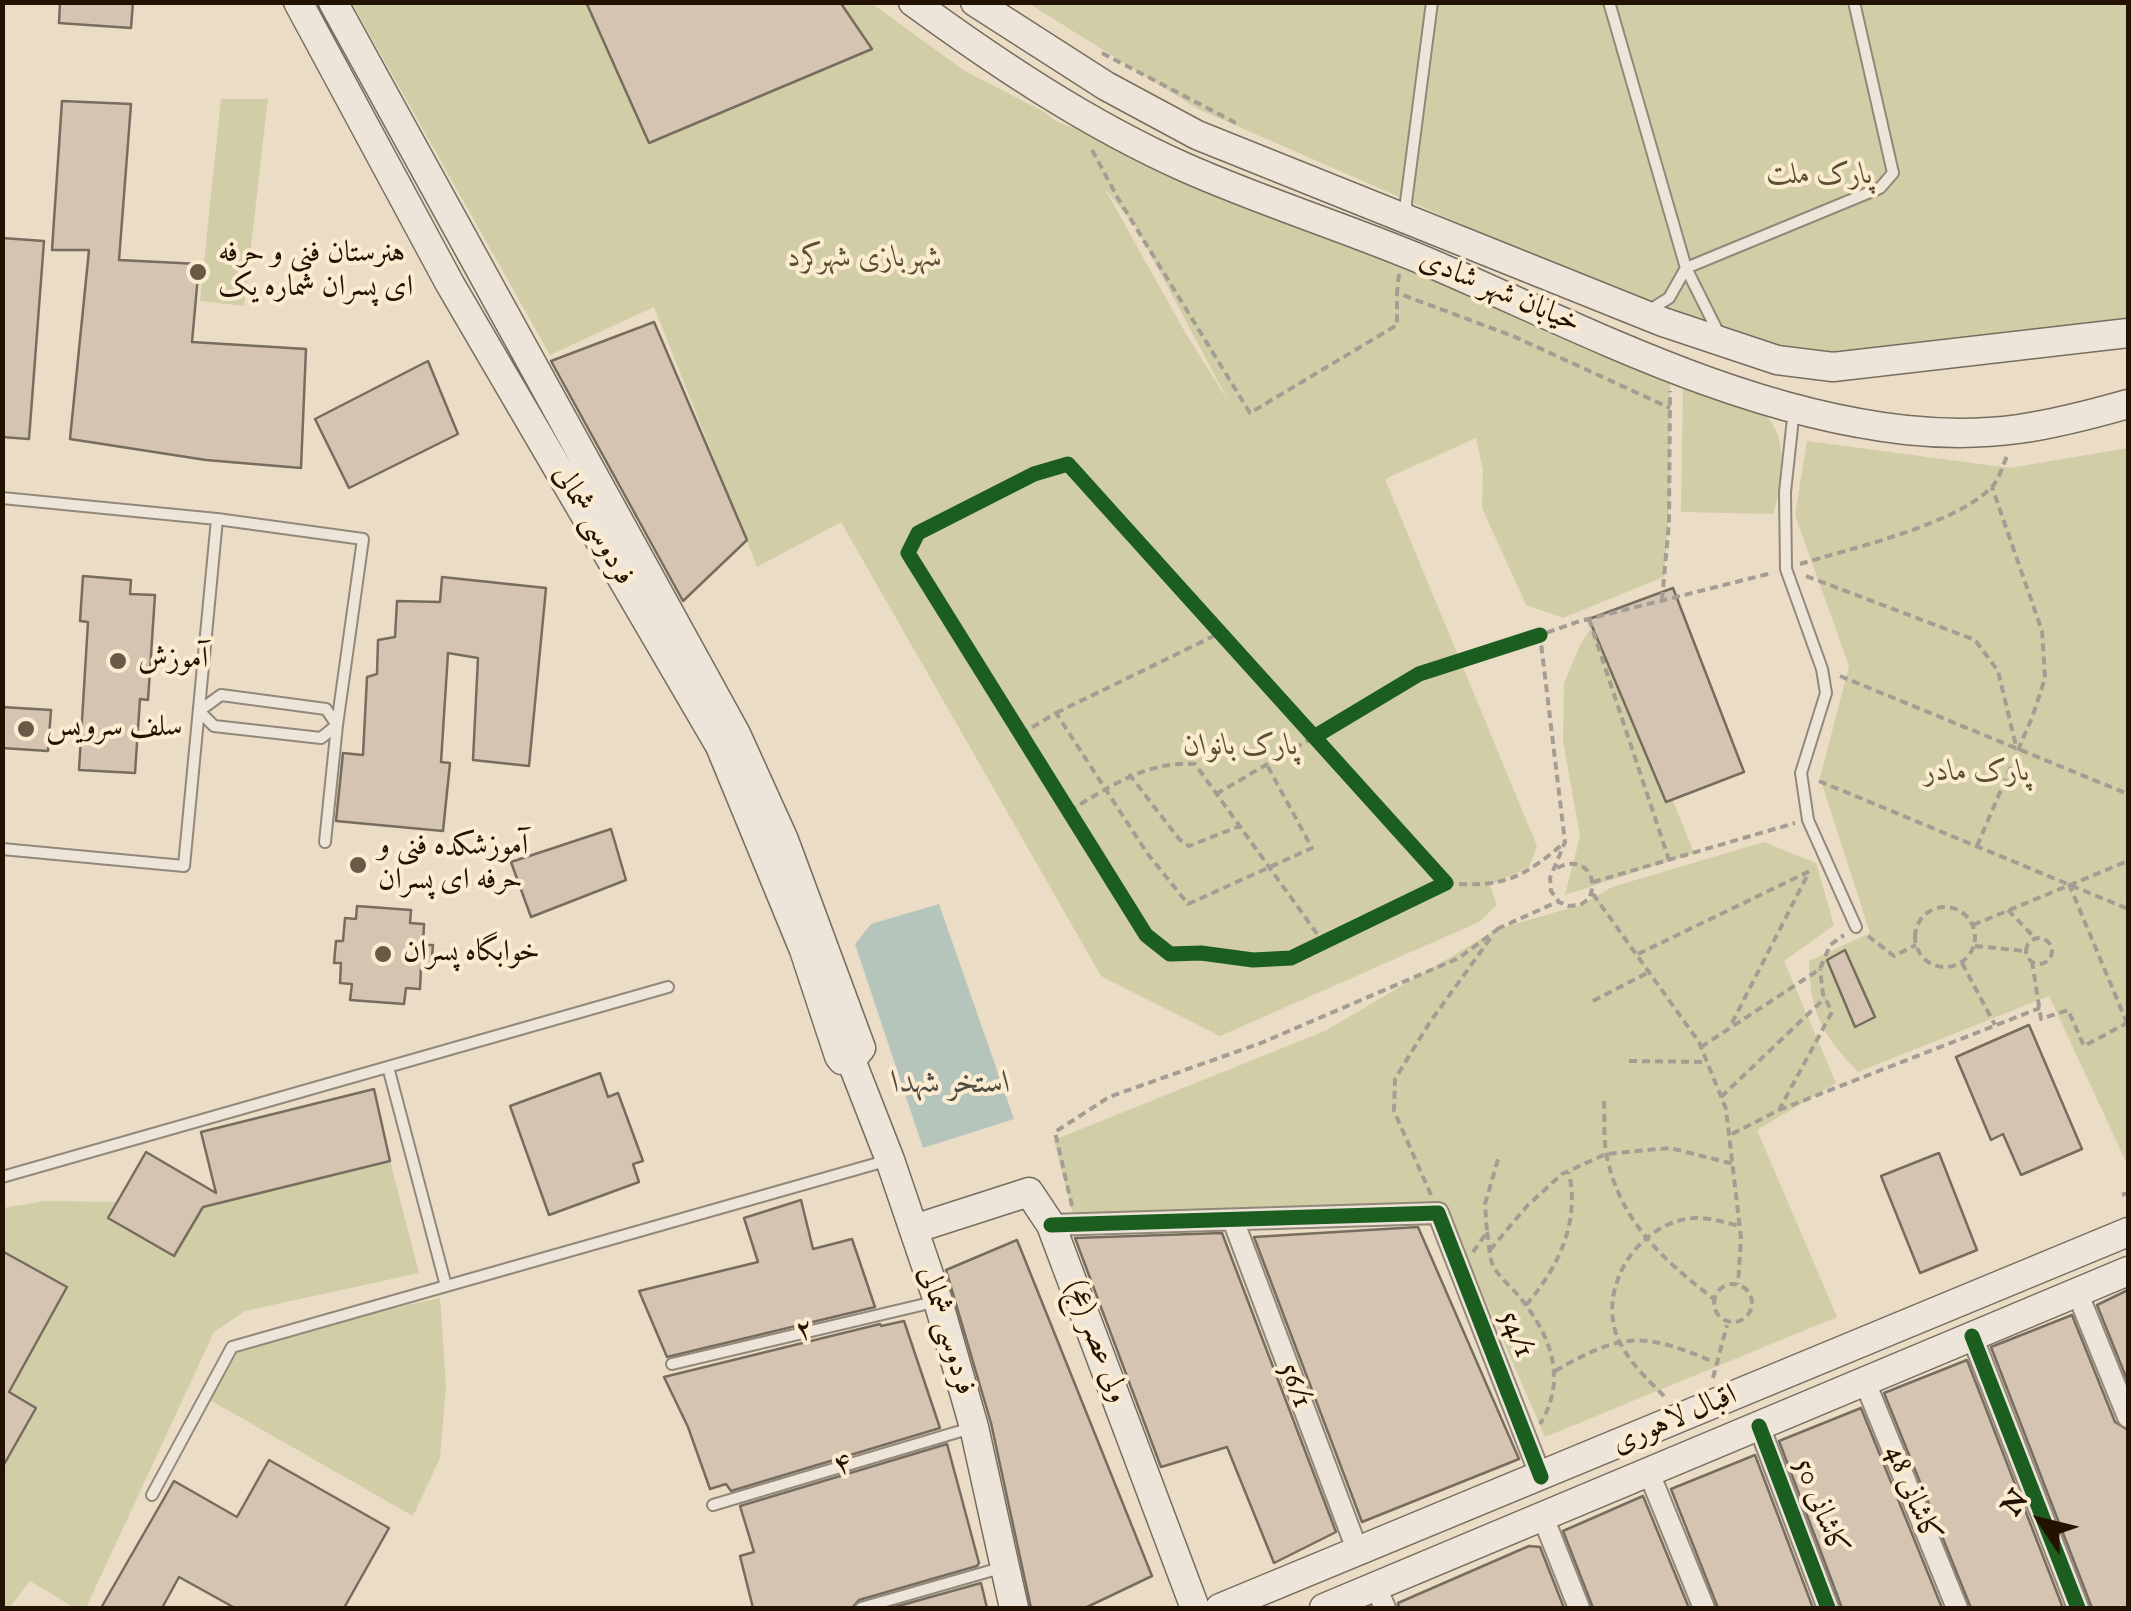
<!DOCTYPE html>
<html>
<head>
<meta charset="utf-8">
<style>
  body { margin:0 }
  #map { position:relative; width:2131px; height:1611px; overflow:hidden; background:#eadcc5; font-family:"IM FELL English",serif }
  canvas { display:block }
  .frame { position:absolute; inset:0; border:5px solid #231201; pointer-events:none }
  .north { position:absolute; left:1991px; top:1471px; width:100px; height:100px; -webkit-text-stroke:8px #fbebd0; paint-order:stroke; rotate:305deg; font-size:28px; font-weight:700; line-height:40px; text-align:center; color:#231201 }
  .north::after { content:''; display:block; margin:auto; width:35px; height:45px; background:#231201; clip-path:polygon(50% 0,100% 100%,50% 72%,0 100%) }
</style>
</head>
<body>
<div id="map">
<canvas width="2131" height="1611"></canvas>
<div class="frame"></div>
<div class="north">N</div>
</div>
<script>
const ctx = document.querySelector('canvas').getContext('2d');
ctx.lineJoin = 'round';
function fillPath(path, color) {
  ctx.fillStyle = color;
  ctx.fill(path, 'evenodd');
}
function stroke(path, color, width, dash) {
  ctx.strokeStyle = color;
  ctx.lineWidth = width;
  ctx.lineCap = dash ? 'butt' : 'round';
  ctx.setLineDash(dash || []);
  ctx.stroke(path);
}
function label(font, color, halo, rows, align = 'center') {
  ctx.font = font + ' "IM FELL English",Amiri,serif';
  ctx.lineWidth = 8;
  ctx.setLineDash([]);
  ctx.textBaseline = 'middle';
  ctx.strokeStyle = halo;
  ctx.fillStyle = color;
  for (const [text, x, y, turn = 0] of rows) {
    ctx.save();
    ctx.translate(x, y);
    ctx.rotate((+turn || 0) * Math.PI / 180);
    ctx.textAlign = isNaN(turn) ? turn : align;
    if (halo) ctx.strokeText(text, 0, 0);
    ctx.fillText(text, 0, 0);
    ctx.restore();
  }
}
fillPath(new Path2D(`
  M 352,3 L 871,3 L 965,71 L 1046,113 L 1054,120 L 1670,366 L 1670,502 L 1664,577 L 1563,618 L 1526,605 L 1482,508 L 1483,471 L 1476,438 L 1385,479 L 1537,846 L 1529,867 L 1490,885 L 1497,905 L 1479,922 L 1220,1036 L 1101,976 L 841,522 L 757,567 L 654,307 L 550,355 ZM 1105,189 L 1136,227 L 1230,404 L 1186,334 Z
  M 1028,3 L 2128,3 L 2128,326 L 1986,341 L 1799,354 L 1678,319 L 1196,108 Z
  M 221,99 L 268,99 L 244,306 L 200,301 Z
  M 1683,386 L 1763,412 C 1790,437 1783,482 1773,514 L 1681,512 Z
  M 1807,441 L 2010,468 L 2128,448 L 2128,1166 L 2049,996 L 1858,1072 C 1822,1034 1810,1014 1809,961 L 1870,933 L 1820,778 L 1849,666 L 1795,515 Z
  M 1599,616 L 1694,853 L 1565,895 L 1580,836 L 1563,741 L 1564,683 L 1581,643 Z
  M 1764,842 L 1816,863 L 1834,925 L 1784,961 L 1836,1083 L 1757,1130 L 1837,1317 L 1545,1437 L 1445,1207 L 1073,1215 L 1054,1140 L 1325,1031 L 1498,929 L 1580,905 L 1612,887 Z
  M 390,1161 L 419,1273 L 245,1311 L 214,1332 L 86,1608 L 75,1608 L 30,1581 L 9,1608 L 3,1608 L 3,1208 L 44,1201 L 218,1203 Z
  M 440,1298 L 446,1385 L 440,1458 L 413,1516 L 210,1400 L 237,1353 L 293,1329 Z`), '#d1cea7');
fillPath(new Path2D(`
  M 939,904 L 1014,1119 L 923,1148 L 855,944 L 871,924 Z`), '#b6c5bb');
const building = new Path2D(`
  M 60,2 L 133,2 L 131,28 L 59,23 Z
  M 586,2 L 840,2 L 872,49 L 649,143 Z
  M 62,101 L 131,104 L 119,260 L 199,264 L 192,342 L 306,349 L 301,468 L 206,460 L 70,439 L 89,250 L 52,250 Z
  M 2,238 L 44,241 L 29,439 L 2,437 Z
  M 654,322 L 747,540 L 683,601 L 551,361 Z
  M 428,361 L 458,434 L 349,488 L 315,419 Z
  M 83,576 L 131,580 L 130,594 L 155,595 L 148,700 L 140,699 L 135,773 L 79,770 L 88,622 L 80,621 Z
  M 442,577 L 546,588 L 529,766 L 473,760 L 478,658 L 448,653 L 441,762 L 450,763 L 443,831 L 336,821 L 343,753 L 363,755 L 367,677 L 377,674 L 378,640 L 395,637 L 397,601 L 440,602 Z
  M 1673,588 L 1744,772 L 1666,802 L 1589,619 Z
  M 2,707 L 51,710 L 48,751 L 2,748 Z
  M 611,829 L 626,880 L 531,917 L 511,862 Z
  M 357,906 L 411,910 L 410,923 L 424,924 L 423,945 L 433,945 L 431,968 L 421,967 L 420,989 L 406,988 L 404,1004 L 350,1000 L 352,984 L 340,983 L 341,963 L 334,963 L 336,941 L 343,941 L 345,918 L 356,919 Z
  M 1845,950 L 1875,1017 L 1855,1027 L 1827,960 Z
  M 2029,1025 L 2082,1149 L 2021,1175 L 2003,1134 L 1991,1140 L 1956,1057 Z
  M 600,1073 L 608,1097 L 618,1093 L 643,1161 L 633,1164 L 639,1182 L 549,1215 L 510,1106 Z
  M 374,1089 L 390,1161 L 203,1207 L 174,1256 L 108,1218 L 146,1152 L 216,1193 L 201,1132 Z
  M 1939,1153 L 1977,1250 L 1920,1273 L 1881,1176 Z
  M 801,1200 L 813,1249 L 852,1239 L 875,1307 L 667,1357 L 639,1291 L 758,1262 L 744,1218 Z
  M 1418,1227 L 1519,1459 L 1362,1522 L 1254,1237 Z
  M 1222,1233 L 1336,1532 L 1274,1563 L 1227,1447 L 1161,1467 L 1075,1238 Z
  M 1017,1240 L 1152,1576 L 1085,1608 L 1031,1608 L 991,1423 L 946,1270 Z
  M 2,1251 L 67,1287 L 9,1392 L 36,1408 L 2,1468 Z
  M 2128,1290 L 2128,1382 L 2097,1305 Z
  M 2072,1315 L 2115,1422 L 2128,1430 L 2128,1608 L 2092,1608 L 1991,1347 Z
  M 904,1321 L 940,1428 L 731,1491 L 726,1484 L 710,1489 L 688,1427 L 664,1377 L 880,1324 L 881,1326 Z
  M 1967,1360 L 2063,1608 L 1971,1608 L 1884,1393 Z
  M 1861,1408 L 1942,1608 L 1842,1608 L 1779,1441 Z
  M 947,1444 L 979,1563 L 977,1566 L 859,1600 L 852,1608 L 753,1608 L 740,1556 L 754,1552 L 740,1506 Z
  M 1755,1455 L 1813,1608 L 1718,1608 L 1671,1489 Z
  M 269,1460 L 389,1528 L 344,1608 L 235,1608 L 179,1577 L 162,1608 L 101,1608 L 174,1481 L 237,1517 Z
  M 1643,1496 L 1689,1608 L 1593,1608 L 1563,1531 Z
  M 1529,1546 L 1540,1547 L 1564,1608 L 1399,1608 L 1398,1603 Z
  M 981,1583 L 987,1608 L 891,1608 Z`);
fillPath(building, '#d5c4b2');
stroke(building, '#766d5f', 2.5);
const service = new Path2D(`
  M 1609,2 L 1686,268 L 1719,334
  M 1407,215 L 1406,202 L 1432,2
  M 1648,311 L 1669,298 L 1686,268 L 1880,188 L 1893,173 L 1854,2
  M 1794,409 L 1785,492 L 1786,569 L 1822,669 L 1826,693 L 1801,773 L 1808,820 L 1856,927
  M 2,498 L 217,519 L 363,539 L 337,725 L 325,842
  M 221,695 L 326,709 L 337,725 L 321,738 L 214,726 L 199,711 Z
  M 2,849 L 184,866 L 217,519
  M 388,1067 L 446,1286
  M 2,1177 L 668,987
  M 672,1364 L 934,1302
  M 152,1495 L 232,1347 L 889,1160
  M 713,1505 L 971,1428
  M 861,1608 L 1004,1567`);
const minor = new Path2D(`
  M 1233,1220 L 1358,1552
  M 1051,1225 L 1438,1213 L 1541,1477
  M 2077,1292 L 2128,1417
  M 1972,1336 L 2078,1608
  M 1865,1382 L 1957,1608
  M 1759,1426 L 1828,1608
  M 1649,1473 L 1704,1608
  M 1543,1517 L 1579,1608
  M 1376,1587 L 1385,1608`);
const secondary = new Path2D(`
  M 298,2 L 450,284 L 720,746 L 804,950 L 839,1056 L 842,1060 L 851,1060 L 890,1160 L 938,1301 L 974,1427 L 1014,1608
  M 333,2 L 736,734 L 784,840 L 861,1048 L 851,1060
  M 913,2 C 998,64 1088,124 1184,167 C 1267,204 1354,230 1437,266 C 1587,331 1741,412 1906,430 C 1991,439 2047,427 2128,404
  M 975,2 L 1106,86 L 1197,135 L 1663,322 L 1777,360 L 1833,367 L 2128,333
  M 914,1229 L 1029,1192 L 1051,1225 L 1195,1608
  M 1220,1608 L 2128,1232
  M 1324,1608 L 2128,1271`);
stroke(service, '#92887a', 14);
stroke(minor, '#92887a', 24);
stroke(secondary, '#766d5f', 31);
stroke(new Path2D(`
  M 1102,53 L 1236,123
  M 1092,150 L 1119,200 L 1250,413 L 1397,325 L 1397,293
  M 1399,274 L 1397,293 L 1513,336 L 1670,408
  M 1800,564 C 1852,548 1951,526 1990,489 C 1999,481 2003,464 2008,454
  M 1806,576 L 1975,640 L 1998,671 L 2017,750
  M 1662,600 L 1669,522 L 1670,391
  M 1589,619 L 1669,860
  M 1840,676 L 2128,794
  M 1056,713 L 1220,633
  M 1021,734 L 1056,713 L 1147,853 L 1188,904 L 1312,848 L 1267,765
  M 1129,774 L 1179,839 L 1189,846 L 1240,826
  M 1819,781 L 2128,909
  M 1216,794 L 1314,737
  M 1069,811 C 1109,787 1146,761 1195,764 L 1323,942
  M 1977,846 L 2033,715 L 2045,678 L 2042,631 L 1992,487
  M 1557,868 C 1581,855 1600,874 1589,899 L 1580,905 L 1568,906 L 1559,902 L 1551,891 L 1550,878 L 1565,842 L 1540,635 L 1580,621 L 1772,573
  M 1593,882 L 1795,823
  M 1446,883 C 1502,888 1522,879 1564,843
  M 2069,884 L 2127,1023
  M 1593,894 L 1699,1042 L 1726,1109 L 1741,1238 L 1738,1284
  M1915 937a30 30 0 1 1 60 0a30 30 0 1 1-60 0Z
  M 2008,910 L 2034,937
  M 1973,925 L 2128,861
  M 1497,929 L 1557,902
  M 1868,936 L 1894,956 L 1916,945
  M2026 951a13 13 0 1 1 26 0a13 13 0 1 1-26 0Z
  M 1975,946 L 2025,951
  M 1638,954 L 1814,869
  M 2032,961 L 2041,1019 L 2068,1010 L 2084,1046 L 2127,1023
  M 1962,963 L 1995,1025
  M 1593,1001 L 1651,971
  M 1732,1023 L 1809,872
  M 1701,1047 L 1820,969 L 1830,945 L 1844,935
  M 1629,1061 L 1707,1062
  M 1721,1097 L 1825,998
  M 1604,1101 C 1605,1119 1603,1139 1607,1157 C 1620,1221 1664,1261 1714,1299
  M 1779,1110 L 2040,1008
  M 1732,1134 L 1779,1110 L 1832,1012 L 1823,994 L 1820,969
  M 1431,1195 L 1394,1111 L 1395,1079 L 1430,1022 L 1492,936
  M 2122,1195 L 2128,1193
  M 1072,1206 L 1055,1132 L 1109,1097 L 1261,1043 L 1459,958 L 1498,929
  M 1487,1232 C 1489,1242 1489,1254 1492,1263 C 1496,1274 1509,1285 1517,1294 C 1549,1332 1569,1377 1540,1424
  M 1490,1250 L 1527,1206 L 1562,1174 L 1606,1154 L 1670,1148 L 1734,1164
  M 1473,1252 L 1487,1232 L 1485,1204 L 1499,1156
  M1714 1303a19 19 0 1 1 38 0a19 19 0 1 1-38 0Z
  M 1526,1305 C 1558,1268 1580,1223 1569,1173
  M 1555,1371 C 1623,1332 1643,1332 1714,1362
  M 1713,1378 L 1727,1325
  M 1664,1396 C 1648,1380 1631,1364 1620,1343 C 1594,1291 1637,1222 1694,1218 C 1708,1217 1726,1223 1740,1226`), '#a49d93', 4, [8, 5]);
stroke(service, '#ede5da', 10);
stroke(minor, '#ede5da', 20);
stroke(secondary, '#ede5da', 28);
stroke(new Path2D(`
  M 1068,464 L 1446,883 L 1291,958 L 1253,960 L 1201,953 L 1170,954 L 1146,935 L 908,553 L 918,533 L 1034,474 Z
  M 1314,737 L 1419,674 L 1540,635
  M 1051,1225 L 1438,1213 L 1541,1477
  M 1972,1336 L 2078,1608
  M 1759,1426 L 1828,1608`), '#1b5e20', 15);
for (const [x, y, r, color] of [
  [198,272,10,"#695946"],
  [118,661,10,"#695946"],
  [26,729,10,"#695946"],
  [358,865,10,"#695946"],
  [383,954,10,"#695946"]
]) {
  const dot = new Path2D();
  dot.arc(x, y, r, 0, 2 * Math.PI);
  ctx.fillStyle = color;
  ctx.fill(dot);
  stroke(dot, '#fbebd0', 4);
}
label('italic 30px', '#595032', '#fbebd0', [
  ["پارک ملت",1820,177],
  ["شهربازی شهرکرد",865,260],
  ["پارک بانوان",1241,748],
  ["پارک مادر",1977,774]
]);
label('30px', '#231201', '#fbebd0', [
  ["هنرستان فنی و حرفه",218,255],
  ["ای پسران شماره یک",218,289],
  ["آموزش",138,661],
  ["سلف سرویس",46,729],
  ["آموزشکده فنی و",378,848],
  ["حرفه ای پسران",378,882],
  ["خوابگاه پسران",403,954]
], 'left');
label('30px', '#231201', '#fbebd0', [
  ["خیابان شهر شادی",1499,293,23],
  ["فردوسی شمالی",592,526,60],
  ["فردوسی شمالی",945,1331,73],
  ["۲",805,1332,-13],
  ["54/1",1515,1335,68],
  ["ولی عصر (عج)",1095,1342,69],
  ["56/1",1294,1386,69],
  ["اقبال لاهوری",1675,1421,-23],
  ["۴",843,1466,-17],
  ["کاشانی 48",1911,1495,68],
  ["کاشانی 50",1819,1508,69]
]);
label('italic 32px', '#4f4d41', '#fbebd0', [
  ["استخر شهدا",952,1085]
]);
</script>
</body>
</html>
